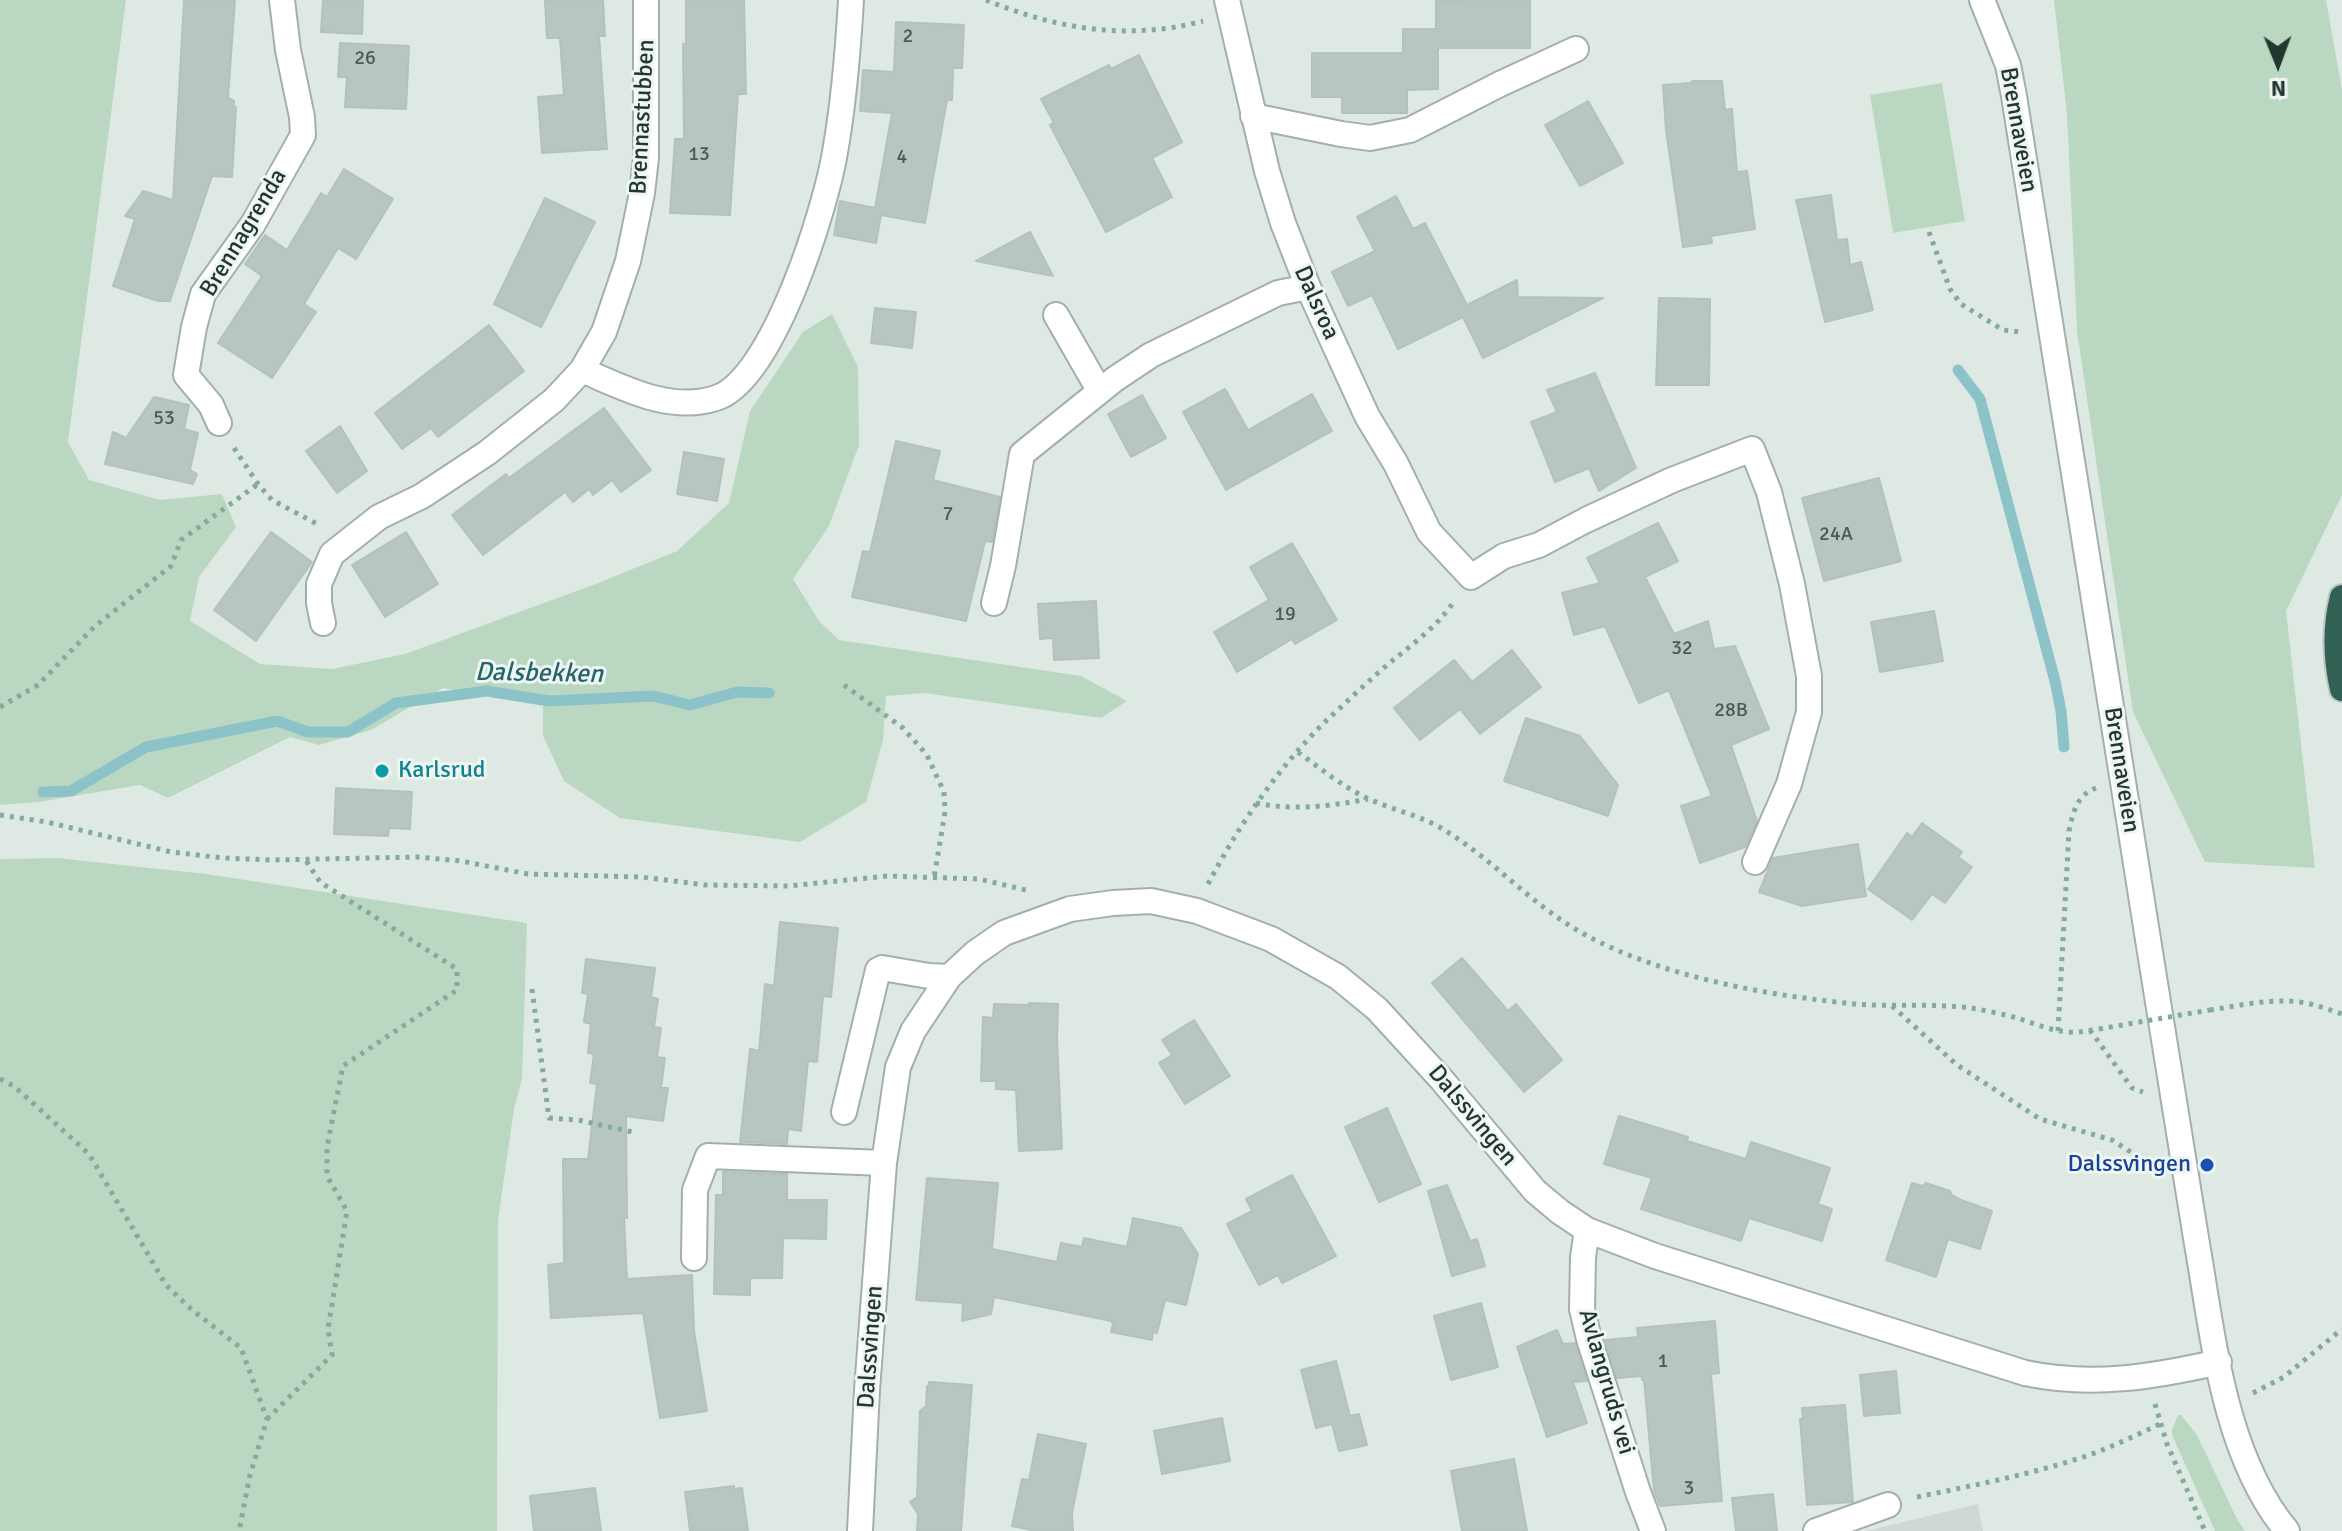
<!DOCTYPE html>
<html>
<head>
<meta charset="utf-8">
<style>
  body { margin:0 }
  #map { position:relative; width:2342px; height:1531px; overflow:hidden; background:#dfe9e4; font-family:Signika,sans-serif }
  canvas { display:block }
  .north { position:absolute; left:2238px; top:24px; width:80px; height:80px; -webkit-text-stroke:6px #eff6f2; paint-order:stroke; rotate:179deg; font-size:22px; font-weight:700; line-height:32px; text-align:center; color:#223730 }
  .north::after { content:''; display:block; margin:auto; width:28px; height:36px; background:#223730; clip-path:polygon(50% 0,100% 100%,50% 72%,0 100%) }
</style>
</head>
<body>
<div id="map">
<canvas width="2342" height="1531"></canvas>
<div class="north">N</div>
</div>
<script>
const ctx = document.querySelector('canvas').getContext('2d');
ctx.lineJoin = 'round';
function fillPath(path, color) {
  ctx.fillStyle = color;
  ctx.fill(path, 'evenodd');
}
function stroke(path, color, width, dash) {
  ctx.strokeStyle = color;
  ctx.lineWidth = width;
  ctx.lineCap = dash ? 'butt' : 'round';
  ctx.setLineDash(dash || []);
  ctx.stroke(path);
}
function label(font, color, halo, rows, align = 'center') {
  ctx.font = font + ' Signika,sans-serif';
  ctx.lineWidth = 6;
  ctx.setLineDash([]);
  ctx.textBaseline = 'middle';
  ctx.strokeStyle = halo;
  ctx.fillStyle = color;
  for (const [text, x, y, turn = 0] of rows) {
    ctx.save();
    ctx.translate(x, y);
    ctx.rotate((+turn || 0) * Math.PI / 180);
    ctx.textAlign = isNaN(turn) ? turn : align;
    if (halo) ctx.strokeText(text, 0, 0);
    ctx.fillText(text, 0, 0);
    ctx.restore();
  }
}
fillPath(new Path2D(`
  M 1978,1504 L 1983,1531 L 1866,1531 Z`), '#ced9d3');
fillPath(new Path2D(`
  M 0,0 L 126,0 L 68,442 L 89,480 L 160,500 L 222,494 L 236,527 L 199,577 L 190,621 L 260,664 L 332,669 L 405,654 L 593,585 L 677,551 L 729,503 L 750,411 L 803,332 L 832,314 L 858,367 L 859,445 L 829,526 L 793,579 L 819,621 L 839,640 L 1081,676 L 1127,701 L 1101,718 L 924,693 L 886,696 L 883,740 L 866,802 L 800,842 L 620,818 L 564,781 L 543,736 L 543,704 L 443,688 L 371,730 L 319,745 L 290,737 L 168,798 L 140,785 L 38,802 L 0,805 Z
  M 2054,0 L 2326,0 L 2342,90 L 2342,495 L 2286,611 L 2315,868 L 2205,862 L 2133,712 L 2077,331 L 2067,114 Z
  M 1942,83 L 1965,221 L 1893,233 L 1870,95 Z
  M 57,858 L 206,874 L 527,923 L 522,1079 L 514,1109 L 498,1220 L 497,1531 L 0,1531 L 0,859 Z
  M 2178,1415 L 2181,1415 L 2197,1435 L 2237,1519 L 2245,1531 L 2215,1531 L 2172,1435 L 2172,1430 Z`), '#bad8c1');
stroke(new Path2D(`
  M 1958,370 L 1980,399 L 2055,681 L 2061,711 L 2064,747
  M 43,792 L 71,791 L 146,747 L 277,721 L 308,732 L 348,732 L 396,703 L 487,691 L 549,701 L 653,696 L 690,705 L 737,692 L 769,693`), '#8cc3c9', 11);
const building = new Path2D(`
  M 184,0 L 235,0 L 228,98 L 234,101 L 234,107 L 236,107 L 232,177 L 212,176 L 170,301 L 158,301 L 113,286 L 135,219 L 125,216 L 143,191 L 173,200 Z
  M 323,0 L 363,0 L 362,34 L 321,32 Z
  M 545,0 L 603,0 L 605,36 L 599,36 L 607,149 L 542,153 L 538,97 L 564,95 L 560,38 L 547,38 Z
  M 686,0 L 744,0 L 746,94 L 738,94 L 730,215 L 670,213 L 675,139 L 684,139 L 683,44 L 686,44 Z
  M 1466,0 L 1530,0 L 1530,48 L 1438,48 L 1438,89 L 1407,90 L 1407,113 L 1342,113 L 1342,97 L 1312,97 L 1312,53 L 1403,53 L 1403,29 L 1436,29 L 1436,1 Z
  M 896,22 L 964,25 L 962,68 L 953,68 L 952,100 L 947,100 L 925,223 L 881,215 L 876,243 L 834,235 L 840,201 L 875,208 L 892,113 L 860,111 L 863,70 L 894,72 Z
  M 340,43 L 409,46 L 406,109 L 345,107 L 347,77 L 338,77 Z
  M 1139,55 L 1182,142 L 1152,158 L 1172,197 L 1106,232 L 1050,125 L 1054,123 L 1041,99 L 1109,65 L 1111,69 Z
  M 1692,81 L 1722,81 L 1725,110 L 1732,109 L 1737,172 L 1747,171 L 1755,229 L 1711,236 L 1712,243 L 1683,247 L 1666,130 L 1663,85 L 1692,83 Z
  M 1588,101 L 1623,163 L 1580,186 L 1545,125 Z
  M 344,169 L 393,199 L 356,259 L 338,248 L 304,304 L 316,312 L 272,378 L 218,343 L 262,276 L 245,264 L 265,235 L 287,250 L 321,193 L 327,197 Z
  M 1831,195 L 1837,240 L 1847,239 L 1850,265 L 1861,262 L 1873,310 L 1825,322 L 1796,200 Z
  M 1396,196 L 1413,229 L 1425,223 L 1467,305 L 1517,280 L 1518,297 L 1603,298 L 1483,358 L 1463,317 L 1398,349 L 1372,295 L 1348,306 L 1332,272 L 1375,251 L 1357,217 Z
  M 545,198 L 595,222 L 541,327 L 494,304 Z
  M 1030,232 L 1053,276 L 976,261 Z
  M 1659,298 L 1710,299 L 1709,385 L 1656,385 Z
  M 875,308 L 916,312 L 912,348 L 871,343 Z
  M 489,325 L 524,371 L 438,437 L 431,428 L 402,449 L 375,413 Z
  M 1595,373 L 1636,468 L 1599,491 L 1589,468 L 1555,482 L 1531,422 L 1557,412 L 1547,390 Z
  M 1225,389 L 1248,430 L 1312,394 L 1332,431 L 1226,490 L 1183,412 Z
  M 1142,395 L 1166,438 L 1131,457 L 1108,414 Z
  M 154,397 L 189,405 L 184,429 L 198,433 L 190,470 L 197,474 L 193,484 L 105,464 L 113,432 L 126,438 Z
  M 604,408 L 651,470 L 621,492 L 612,480 L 593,495 L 589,489 L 573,502 L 565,492 L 483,555 L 452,515 L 506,474 L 509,478 Z
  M 340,426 L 367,471 L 337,493 L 306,451 Z
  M 896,441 L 940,451 L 933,480 L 1000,497 L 992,542 L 985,541 L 966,621 L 852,597 L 863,551 L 870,552 Z
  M 684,452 L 724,459 L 717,501 L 677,494 Z
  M 1879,478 L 1901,561 L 1824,581 L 1802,498 Z
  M 1658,523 L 1678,561 L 1645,577 L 1674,634 L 1708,621 L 1714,649 L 1735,646 L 1769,729 L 1731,745 L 1757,821 L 1745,847 L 1700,863 L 1681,806 L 1712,796 L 1669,690 L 1639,703 L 1605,626 L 1574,635 L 1562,593 L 1600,583 L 1587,558 Z
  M 271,532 L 312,562 L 256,641 L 214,610 Z
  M 406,532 L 438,584 L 385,617 L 352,565 Z
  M 1292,543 L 1337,620 L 1295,644 L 1292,639 L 1237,672 L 1214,632 L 1269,600 L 1250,567 Z
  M 1096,601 L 1099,658 L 1054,660 L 1053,638 L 1040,639 L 1038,604 Z
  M 1934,611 L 1943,661 L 1880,672 L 1871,622 Z
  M 1512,650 L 1541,687 L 1480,734 L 1460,709 L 1420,740 L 1394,708 L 1454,660 L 1472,682 Z
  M 1526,718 L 1580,736 L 1618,785 L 1608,816 L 1504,781 Z
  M 336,788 L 412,792 L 410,829 L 389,828 L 388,836 L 334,834 Z
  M 1922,823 L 1962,852 L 1958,857 L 1972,867 L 1945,903 L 1932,894 L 1912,920 L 1868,889 L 1907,833 L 1912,837 Z
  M 1858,844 L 1866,896 L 1802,906 L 1759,892 L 1773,858 Z
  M 780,922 L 838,928 L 831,997 L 823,996 L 817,1062 L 808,1061 L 801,1131 L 788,1129 L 787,1144 L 740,1142 L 750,1049 L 759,1051 L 765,984 L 774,986 Z
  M 1462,958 L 1508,1011 L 1516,1004 L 1562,1060 L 1524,1092 L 1432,983 Z
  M 586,959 L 655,968 L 651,997 L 658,999 L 654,1027 L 661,1028 L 657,1057 L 665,1058 L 661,1088 L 668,1088 L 663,1121 L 626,1116 L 627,1218 L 624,1218 L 627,1279 L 692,1275 L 694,1331 L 707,1411 L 660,1418 L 643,1313 L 551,1318 L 548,1265 L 564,1263 L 563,1159 L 588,1159 L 597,1084 L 590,1083 L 594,1054 L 588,1053 L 591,1024 L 584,1022 L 588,994 L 582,993 Z
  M 1029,1003 L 1058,1004 L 1057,1039 L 1062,1149 L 1019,1151 L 1016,1090 L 996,1089 L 996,1081 L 981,1081 L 983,1017 L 993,1018 L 994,1004 L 1029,1005 Z
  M 1194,1020 L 1230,1076 L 1185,1104 L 1159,1063 L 1172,1055 L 1162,1040 Z
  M 1387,1108 L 1421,1184 L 1379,1202 L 1345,1127 Z
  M 1619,1116 L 1688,1137 L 1687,1141 L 1746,1159 L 1751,1142 L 1830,1168 L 1818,1204 L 1832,1209 L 1822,1241 L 1749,1218 L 1741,1241 L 1641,1209 L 1652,1178 L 1604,1164 Z
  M 723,1172 L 787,1174 L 787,1200 L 827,1200 L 826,1239 L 783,1238 L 782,1278 L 750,1278 L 750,1295 L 714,1294 L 716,1195 L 723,1195 Z
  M 1292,1175 L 1336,1256 L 1282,1283 L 1278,1275 L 1259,1285 L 1227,1224 L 1252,1211 L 1246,1199 Z
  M 927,1178 L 998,1183 L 992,1249 L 1057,1262 L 1061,1243 L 1082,1247 L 1084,1238 L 1127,1247 L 1133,1218 L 1181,1228 L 1198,1254 L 1186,1305 L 1165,1300 L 1157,1333 L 1153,1332 L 1152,1340 L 1111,1332 L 1113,1324 L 1111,1321 L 994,1297 L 991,1314 L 962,1321 L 963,1303 L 916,1300 Z
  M 1912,1183 L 1923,1186 L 1926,1183 L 1950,1191 L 1952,1195 L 1961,1200 L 1992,1211 L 1980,1249 L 1948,1239 L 1936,1277 L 1886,1260 Z
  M 1447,1185 L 1470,1241 L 1477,1239 L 1485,1266 L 1452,1276 L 1428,1191 Z
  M 1481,1303 L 1498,1367 L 1451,1380 L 1434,1316 Z
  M 1715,1321 L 1719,1373 L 1711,1374 L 1722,1501 L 1660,1506 L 1654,1491 L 1644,1380 L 1642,1380 L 1642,1376 L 1617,1378 L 1605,1340 L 1638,1337 L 1637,1328 Z
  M 1557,1330 L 1563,1344 L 1575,1343 L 1587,1381 L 1573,1382 L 1587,1423 L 1547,1437 L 1517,1347 Z
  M 1336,1361 L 1350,1416 L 1359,1414 L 1367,1445 L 1339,1451 L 1332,1424 L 1316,1428 L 1301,1370 Z
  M 1896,1371 L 1900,1413 L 1864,1416 L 1860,1375 Z
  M 929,1382 L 972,1385 L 961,1531 L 917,1531 L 918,1514 L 910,1502 L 917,1497 L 920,1411 L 926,1406 L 927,1386 L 929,1386 Z
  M 1845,1405 L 1853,1502 L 1807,1505 L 1800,1419 L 1803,1419 L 1802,1408 Z
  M 1222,1418 L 1230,1461 L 1162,1474 L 1154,1431 Z
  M 1038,1434 L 1086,1444 L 1072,1513 L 1073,1531 L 1036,1531 L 1012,1526 L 1022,1479 L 1029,1480 Z
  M 1514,1459 L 1527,1531 L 1462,1531 L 1451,1471 Z
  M 734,1486 L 734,1489 L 742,1488 L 748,1531 L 690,1531 L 685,1492 Z
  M 595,1488 L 601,1531 L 534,1531 L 530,1496 Z
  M 1773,1494 L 1777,1531 L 1736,1531 L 1732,1498 Z`);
fillPath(building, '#b8c6c0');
stroke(building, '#b3c2bb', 2);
const minor = new Path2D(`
  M 646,0 L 646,158 L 642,193 L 628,261 L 604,332 L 582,370 C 624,388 670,413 716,398 C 773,380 826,207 835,152 C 844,102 848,51 851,0
  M 1227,0 L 1267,171 L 1283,223 L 1308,287 L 1367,416 L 1396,464 L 1429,532 L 1471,577 L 1504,556 L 1539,545 L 1586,520 L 1672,480 L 1752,449 L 1769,492 L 1792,584 L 1809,676 L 1809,712 L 1789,784 L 1755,862
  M 1982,0 L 2008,65 L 2014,96 C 2062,389 2107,683 2154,977 C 2168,1064 2182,1151 2196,1238 C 2213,1334 2223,1454 2287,1531
  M 1253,116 L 1341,134 L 1370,138 L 1410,130 L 1500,84 L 1576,49
  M 1056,315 L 1095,383
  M 219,423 L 211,405 L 186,375 L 194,327 L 203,294 L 253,224 L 303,135 L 302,117 L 288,50 L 282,0
  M 994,603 L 1003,566 L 1022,454 L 1115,379 L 1151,355 L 1278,293 L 1308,287
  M 323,623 L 319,603 L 319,584 L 332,554 L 379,517 L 422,496 L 487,453 L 554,400 L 582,370
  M 844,1112 L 878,970 L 882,968 L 929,976 L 949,977
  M 1587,1230 L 1583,1257 L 1582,1309 L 1589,1339 L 1638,1492 L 1653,1531
  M 694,1258 L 695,1190 L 708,1156 L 884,1163
  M 860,1531 L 867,1390 L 884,1163 L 898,1067 L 913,1031 L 949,977 L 975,953 L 1004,933 L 1070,909 L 1113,903 L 1151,901 L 1197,911 L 1271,939 L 1338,977 L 1377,1009 L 1442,1080 L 1535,1191 L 1560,1212 L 1587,1230 L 1655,1256 L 2025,1373 C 2092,1387 2153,1377 2219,1362
  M 1816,1531 L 1888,1505`);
const highway = new Path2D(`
  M 2342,597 C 2334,628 2335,658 2342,689`);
stroke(minor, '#a3b0aa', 28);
stroke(highway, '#bdc3c1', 28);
stroke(new Path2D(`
  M 986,0 C 1056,29 1129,41 1203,21
  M 1929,232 L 1950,289 L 1961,304 L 2003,330 L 2021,332
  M 234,448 L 258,484 L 272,500 L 319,525
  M 844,685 L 903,728 L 927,755 L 944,792 L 945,812 L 934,878
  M 0,707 L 38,685 L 94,627 L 171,566 L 181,540 L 258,484
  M 1298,752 C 1321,769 1343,787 1369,799 C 1393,810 1419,815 1441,828 C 1492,858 1529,903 1582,933 C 1661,977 1765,995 1855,1004 C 1893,1007 1932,1003 1970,1008 C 1985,1010 2002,1014 2017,1018 C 2034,1023 2051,1031 2069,1032 C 2079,1033 2089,1030 2099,1029
  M 1256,803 C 1294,811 1331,806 1368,799
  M 0,815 L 47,822 L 171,852 L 224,858 L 272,860 L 418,857 L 461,861 L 528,874 L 641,877 L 706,885 L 789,886 L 887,876 L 979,879 L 1030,891
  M 1208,884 C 1239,825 1279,766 1328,719 C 1349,700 1370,679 1392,661 C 1414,643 1439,625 1454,601
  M 532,989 L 549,1118 L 578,1120 L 637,1133
  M 1892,1006 L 1957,1065 L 2040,1119 L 2112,1140 L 2140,1158 L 2154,1159
  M 2210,1010 C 2239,1006 2269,998 2299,1002 C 2314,1004 2328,1009 2342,1014
  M 2090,1030 L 2132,1088 L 2143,1092
  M 2058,1031 L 2069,831 C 2073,812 2077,795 2096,788
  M 0,1079 L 14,1086 L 89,1154 L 166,1285 L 191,1309 L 241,1348 L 267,1419 L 250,1475 L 239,1531
  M 2253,1393 L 2284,1377 L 2342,1329
  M 2155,1404 L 2167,1444 L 2205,1531
  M 267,1419 L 332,1355 L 328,1329 L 347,1211 L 327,1176 L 327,1147 L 343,1066 L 457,990 L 457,969 L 320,882 L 305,859
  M 1917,1497 C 1970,1486 2023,1476 2074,1460 C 2104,1451 2132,1437 2160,1424`), '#83aa9b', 5, [4, 6]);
stroke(minor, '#fff', 24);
stroke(highway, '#316154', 24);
stroke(new Path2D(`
  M 2099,1029 L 2210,1010`), '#83aa9b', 5, [4, 6]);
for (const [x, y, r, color] of [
  [382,771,8,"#0f9aa8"],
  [2207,1165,8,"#1a4fb4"]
]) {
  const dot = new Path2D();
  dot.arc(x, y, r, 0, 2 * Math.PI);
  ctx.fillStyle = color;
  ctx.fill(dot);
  stroke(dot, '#eff6f2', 3);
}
label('20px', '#485b54', null, [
  ["2",908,37],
  ["26",365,59],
  ["13",699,155],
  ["4",902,158],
  ["53",164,419],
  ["7",948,515],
  ["24A",1836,535],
  ["19",1285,615],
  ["32",1682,649],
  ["28B",1731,711],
  ["1",1663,1362],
  ["3",1689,1489]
]);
label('24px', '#223730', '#eff6f2', [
  ["Brennastubben",643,117,-87],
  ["Brennaveien",2018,130,80],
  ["Brennagrenda",244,233,-59],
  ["Dalsroa",1316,303,66],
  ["Brennaveien",2121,770,81],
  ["Dalssvingen",1472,1116,50],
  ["Dalssvingen",871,1347,-86],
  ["Avlangruds vei",1606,1382,74]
]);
label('24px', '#0d838f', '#eff6f2', [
  ["Karlsrud",398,771]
], 'left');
label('24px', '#164399', '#eff6f2', [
  ["Dalssvingen",2191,1165]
], 'right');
label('italic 26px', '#23646d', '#eff6f2', [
  ["Dalsbekken",539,674,1]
]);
</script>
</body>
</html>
